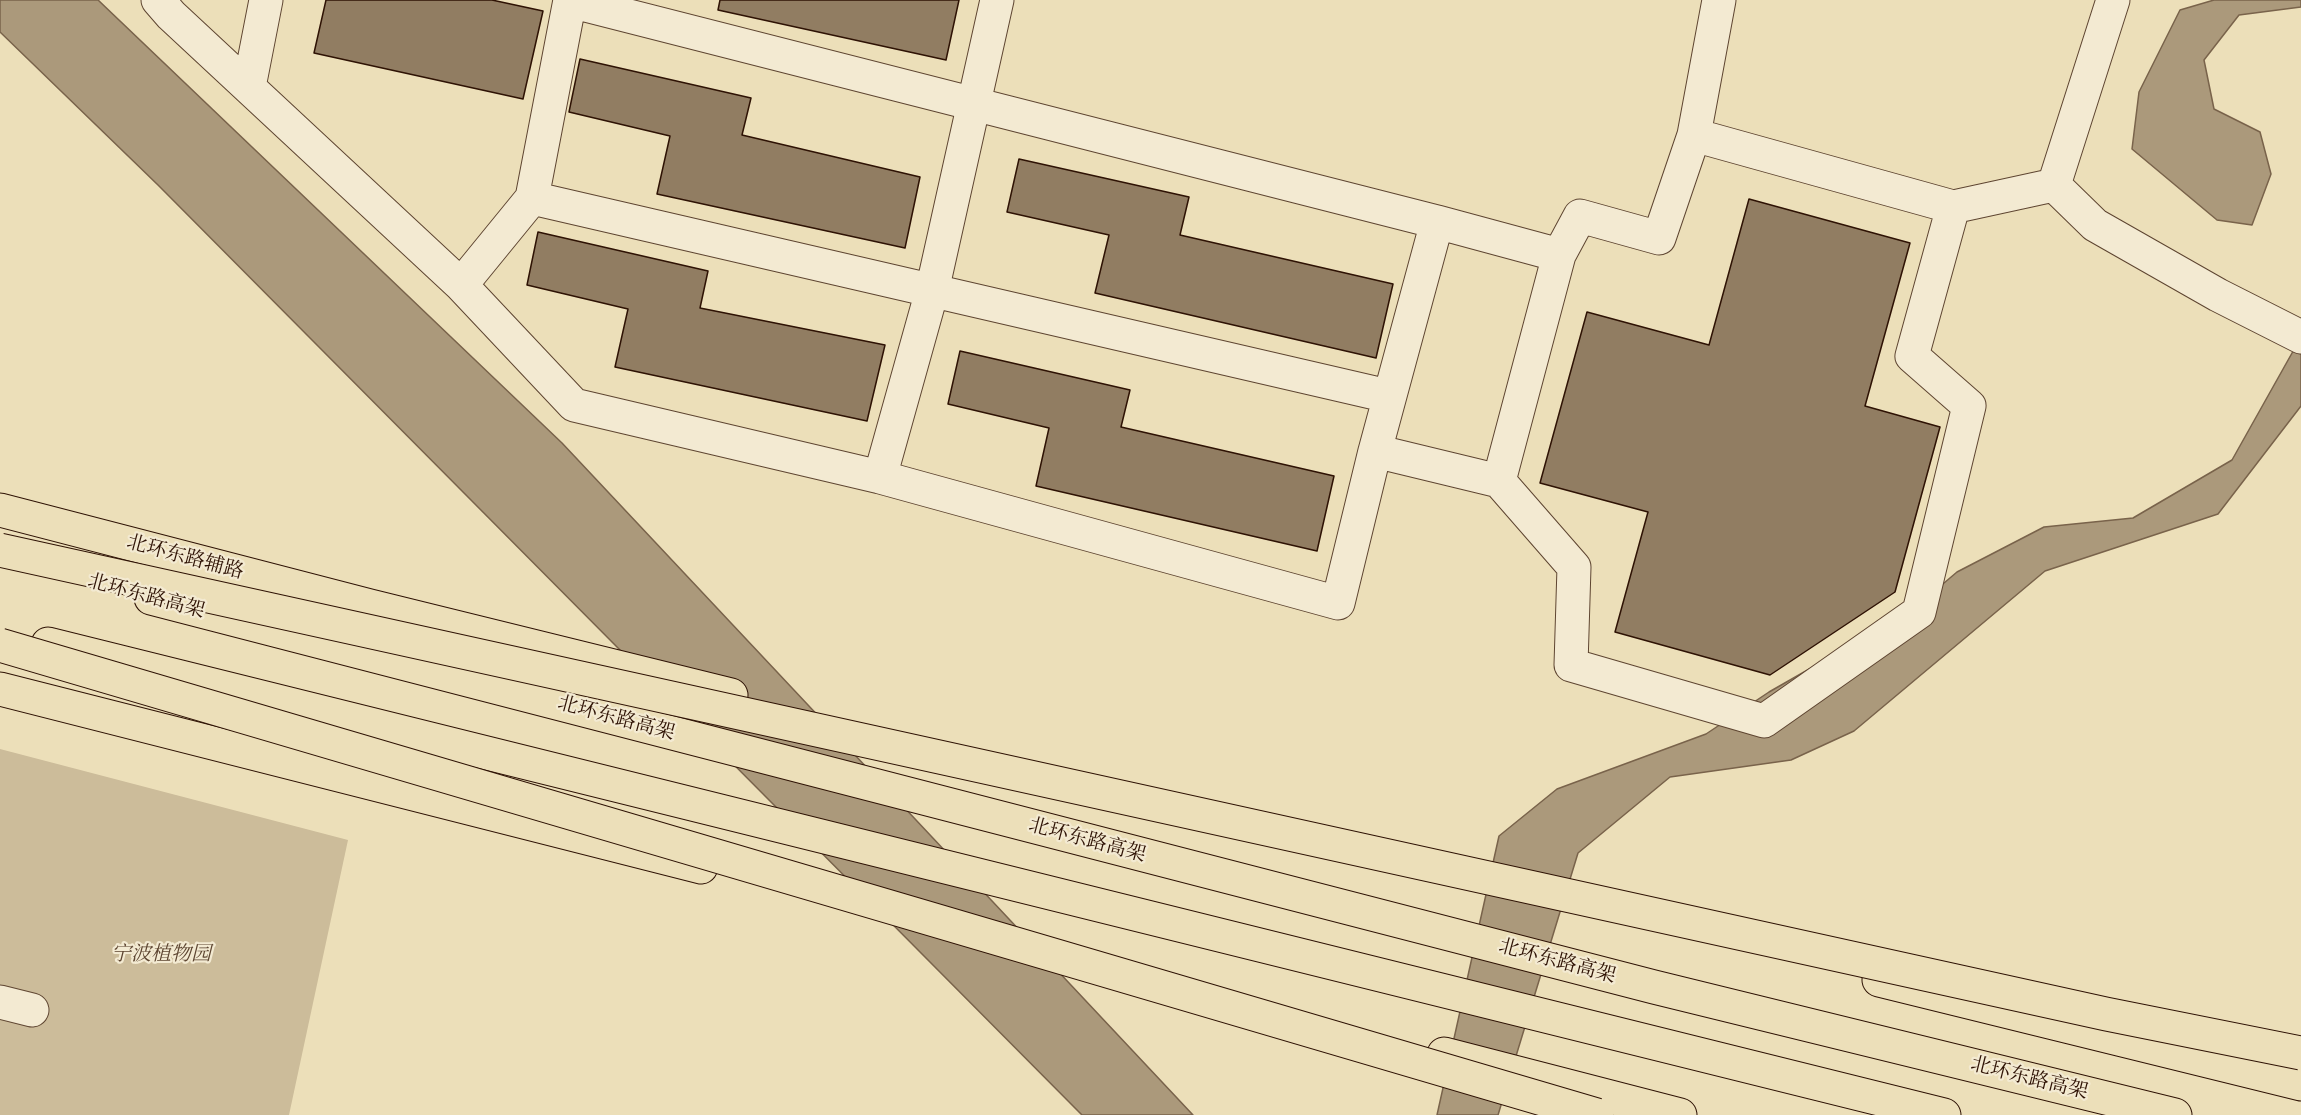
<!DOCTYPE html>
<html>
<head>
<meta charset="utf-8">
<style>
  body { margin:0 }
  canvas { display:block; background:#ecdfb9 }
</style>
</head>
<body>
<canvas width="2301" height="1115"></canvas>
<script>
const ctx = document.querySelector('canvas').getContext('2d');
ctx.lineJoin = 'round';
function fillPath(path, color) {
  ctx.fillStyle = color;
  ctx.fill(path, 'evenodd');
}
function stroke(path, color, width, dash) {
  ctx.strokeStyle = color;
  ctx.lineWidth = width;
  ctx.lineCap = dash ? 'butt' : 'round';
  ctx.setLineDash(dash || []);
  ctx.stroke(path);
}
function label(font, color, halo, rows, align = 'center') {
  ctx.font = font + ' "Libre Bodoni","Noto Serif SC",serif';
  ctx.lineWidth = 4.5;
  ctx.setLineDash([]);
  ctx.textBaseline = 'middle';
  ctx.strokeStyle = halo;
  ctx.fillStyle = color;
  for (const [text, x, y, turn = 0] of rows) {
    ctx.save();
    ctx.translate(x, y);
    ctx.rotate((+turn || 0) * Math.PI / 180);
    ctx.textAlign = isNaN(turn) ? turn : align;
    if (halo) ctx.strokeText(text, 0, 0);
    ctx.fillText(text, 0, 0);
    ctx.restore();
  }
}
fillPath(new Path2D(`
  M 0,749 L 348,840 L 289,1115 L 0,1115 Z`), '#ccbc9a');
const water = new Path2D(`
  M 0,0 L 98,0 L 562,443 L 1193,1115 L 1082,1115 L 158,185 L 0,32 Z
  M 2214,0 L 2301,0 L 2301,7 L 2239,15 L 2204,60 L 2214,109 L 2260,132 L 2271,174 L 2252,225 L 2217,220 L 2132,149 L 2139,92 L 2180,10 Z
  M 2301,337 L 2301,406 L 2218,514 L 2045,571 L 1854,731 L 1791,760 L 1670,777 L 1578,853 L 1498,1115 L 1437,1115 L 1499,836 L 1557,789 L 1706,734 L 1769,692 L 1911,611 L 1957,572 L 2044,527 L 2133,518 L 2232,460 Z`);
fillPath(water, '#ab997b');
stroke(water, '#79634b', 1.5);
const building = new Path2D(`
  M 326,0 L 492,0 L 543,11 L 523,99 L 314,53 Z
  M 720,0 L 959,0 L 946,60 L 718,10 Z
  M 580,59 L 751,98 L 742,135 L 920,177 L 905,248 L 657,194 L 670,136 L 569,112 Z
  M 1019,159 L 1189,197 L 1180,235 L 1393,284 L 1376,358 L 1095,293 L 1109,235 L 1007,212 Z
  M 1749,199 L 1910,243 L 1865,406 L 1940,427 L 1895,592 L 1770,675 L 1615,632 L 1648,512 L 1540,483 L 1587,312 L 1709,345 Z
  M 538,232 L 708,271 L 700,308 L 885,345 L 867,421 L 615,367 L 628,309 L 527,285 Z
  M 960,351 L 1130,390 L 1121,427 L 1334,476 L 1317,551 L 1036,486 L 1049,428 L 948,404 Z`);
fillPath(building, '#917d62');
stroke(building, '#2e1204', 1.5);
const minor = new Path2D(`
  M 158,0 L 171,15 L 461,285 L 574,405 L 880,477 L 1338,603 L 1375,451 L 1499,481 L 1559,255 L 1580,216 L 1659,238 L 1694,135 L 1719,0
  M 2113,0 L 2054,185 L 2095,225 L 2218,295 L 2301,337
  M 570,1 L 1437,222 L 1375,451
  M 249,87 L 266,0
  M 1694,135 L 1953,207 L 2054,185
  M 532,198 L 1388,396
  M 1437,222 L 1559,255
  M 461,285 L 532,198 L 570,0
  M 880,477 L 932,291 L 997,0
  M 1499,481 L 1574,567 L 1571,665 L 1764,721 L 1919,612 L 1969,406 L 1912,356 L 1953,207
  M 0,1002 L 32,1010`);
const major = new Path2D(`
  M 0,510 L 370,606 L 731,695
  M 0,689 L 701,867
  M 1879,980 L 2301,1084
  M 1444,1054 L 1680,1115`);
const highway = new Path2D(`
  M 151,598 L 1654,987 L 2175,1115
  M 48,644 L 1944,1115`);
stroke(minor, '#5e4531', 35);
stroke(major, '#2e1204', 35);
stroke(highway, '#2e1204', 35);
stroke(minor, '#f3ead2', 33);
stroke(major, '#ecdfb9', 33);
stroke(highway, '#ecdfb9', 33);
const highwayBridge = new Path2D(`
  M 0,550 L 2106,1014 L 2301,1053
  M 0,645 L 1597,1115`);
stroke(highwayBridge, '#2e1204', 35, []);
stroke(highwayBridge, '#ecdfb9', 33);
label('20px', '#2e1204', '#f3ead2', [
  ["北环东路辅路",185,558,15],
  ["北环东路高架",146,597,15],
  ["北环东路高架",616,719,15],
  ["北环东路高架",1087,841,15],
  ["北环东路高架",1557,962,15],
  ["北环东路高架",2029,1079,14]
]);
label('italic 20px', '#5d4531', '#f3ead2', [
  ["宁波植物园",161,955]
]);
</script>
</body>
</html>
